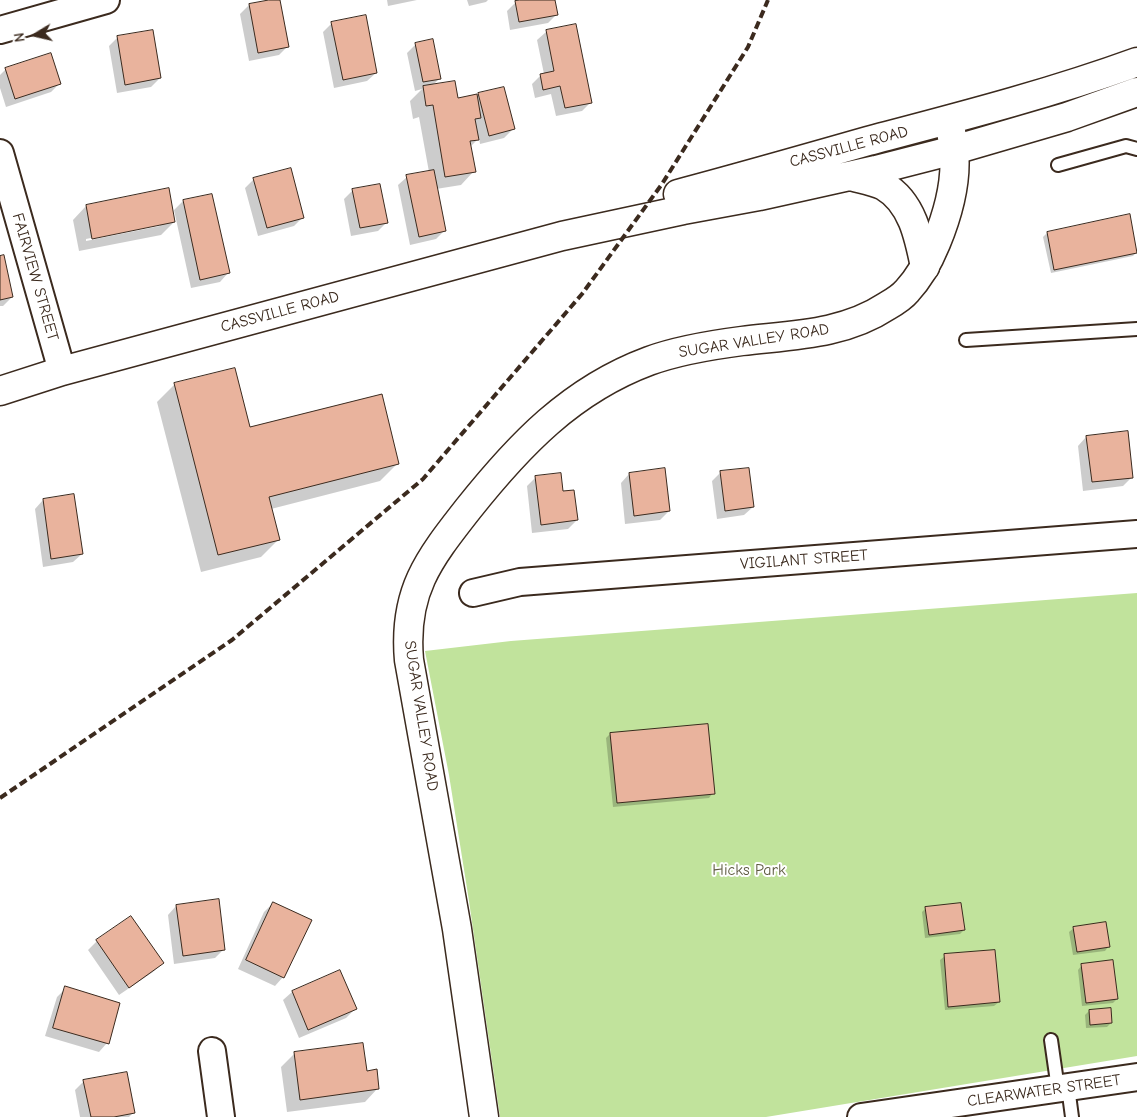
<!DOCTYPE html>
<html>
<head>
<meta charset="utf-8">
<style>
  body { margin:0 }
  #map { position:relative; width:1137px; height:1117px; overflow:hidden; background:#fff; font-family:"Comic Neue",sans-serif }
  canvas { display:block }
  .north { position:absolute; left:10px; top:10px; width:50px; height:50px; -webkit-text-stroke:4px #fff; paint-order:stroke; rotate:261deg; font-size:14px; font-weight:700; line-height:20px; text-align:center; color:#3b2a1e }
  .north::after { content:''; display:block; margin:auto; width:18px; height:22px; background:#3b2a1e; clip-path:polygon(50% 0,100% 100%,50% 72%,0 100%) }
</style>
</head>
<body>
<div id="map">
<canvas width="1137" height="1117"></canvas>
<div class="north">N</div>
</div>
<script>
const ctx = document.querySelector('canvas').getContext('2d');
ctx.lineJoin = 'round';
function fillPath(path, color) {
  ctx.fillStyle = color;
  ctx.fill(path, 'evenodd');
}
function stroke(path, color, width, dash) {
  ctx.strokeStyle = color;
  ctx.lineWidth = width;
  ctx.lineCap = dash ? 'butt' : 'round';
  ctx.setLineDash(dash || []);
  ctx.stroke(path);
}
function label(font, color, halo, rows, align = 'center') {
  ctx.font = font + ' "Comic Neue",sans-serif';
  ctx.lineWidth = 4;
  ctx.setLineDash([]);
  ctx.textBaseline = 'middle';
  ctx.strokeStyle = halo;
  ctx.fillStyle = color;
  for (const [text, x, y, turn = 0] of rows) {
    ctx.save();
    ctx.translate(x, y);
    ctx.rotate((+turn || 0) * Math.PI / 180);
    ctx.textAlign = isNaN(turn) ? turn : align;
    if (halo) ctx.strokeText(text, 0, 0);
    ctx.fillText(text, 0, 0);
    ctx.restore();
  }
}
fillPath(new Path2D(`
  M 1137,593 L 1137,1056 L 766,1117 L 500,1117 L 469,901 L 449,775 L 425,651 L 511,641 Z`), '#c1e39c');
fillPath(new Path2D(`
  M 279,0 L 287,47 L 279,55 L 249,61 L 240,14 L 249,5 Z
  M 387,0 L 417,0 L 388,6 Z
  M 467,0 L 488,0 L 486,2 L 469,6 Z
  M 527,0 L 554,0 L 557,14 L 548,23 L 510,30 L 507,11 L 516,2 Z
  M 332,23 L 376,73 L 367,81 L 334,88 L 323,32 Z
  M 575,26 L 591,102 L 582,111 L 556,116 L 551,94 L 535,98 L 532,84 L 541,75 L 544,74 L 537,40 L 546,32 Z
  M 118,37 L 160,78 L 151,87 L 117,93 L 109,46 Z
  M 416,44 L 440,78 L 432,86 L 457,99 L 503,88 L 513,129 L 504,138 L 480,144 L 479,138 L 470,147 L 474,171 L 461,185 L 436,189 L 445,230 L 436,239 L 410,245 L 398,185 L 407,177 L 429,172 L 419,117 L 413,119 L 410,101 L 422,89 L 415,91 L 407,53 Z
  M 6,69 L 60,83 L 51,92 L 6,107 L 0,88 L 0,75 Z
  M 254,179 L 303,217 L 294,226 L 258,236 L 245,188 Z
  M 168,190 L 174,222 L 161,235 L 79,251 L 73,220 L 86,206 ZM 160,224 L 160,226 L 86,241 L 86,239 Z
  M 353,190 L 387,222 L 378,231 L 351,236 L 344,199 Z
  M 211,195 L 228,273 L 220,282 L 191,288 L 174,210 L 183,201 Z
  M 1047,233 L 1137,252 L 1133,256 L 1051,273 L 1043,237 Z
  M 0,257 L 12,297 L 3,306 L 0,306 Z
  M 175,384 L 249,429 L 398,463 L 380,481 L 271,509 L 279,539 L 261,557 L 201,572 L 157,402 Z
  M 1086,437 L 1132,477 L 1123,486 L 1083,491 L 1078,446 Z
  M 721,472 L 753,507 L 744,515 L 717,519 L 712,481 Z
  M 629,474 L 669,511 L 660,520 L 625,524 L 621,483 Z
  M 536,477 L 562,493 L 577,520 L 568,529 L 532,533 L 527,486 Z
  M 43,500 L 82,554 L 73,562 L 43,567 L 35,509 Z
  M 610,734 L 713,793 L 709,798 L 613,807 L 606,738 Z
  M 273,903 L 283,977 L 275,986 L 238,969 L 264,912 Z
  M 176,906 L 224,949 L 215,958 L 174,964 L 168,915 Z
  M 926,908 L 964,930 L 960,934 L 925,938 L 922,912 Z
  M 1074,928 L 1109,946 L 1105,951 L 1073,955 L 1069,932 Z
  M 97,941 L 162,963 L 153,972 L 119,995 L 88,950 Z
  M 945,956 L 999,1002 L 994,1006 L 945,1010 L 940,960 Z
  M 1082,965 L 1117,999 L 1113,1003 L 1082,1006 L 1078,970 Z
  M 66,988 L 107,1043 L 99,1052 L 45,1036 L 57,997 Z
  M 292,992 L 355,1009 L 346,1018 L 299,1038 L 283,1000 Z
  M 1089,1011 L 1111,1023 L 1107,1027 L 1086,1028 L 1085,1015 Z
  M 294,1054 L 366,1072 L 378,1088 L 365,1102 L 287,1112 L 281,1067 Z
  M 84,1081 L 133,1113 L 129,1117 L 80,1117 L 75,1090 Z`), '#0003');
const building = new Path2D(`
  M 269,0 L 280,0 L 289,47 L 258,53 L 249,4 Z
  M 520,0 L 555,0 L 558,15 L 519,22 L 515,1 Z
  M 366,15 L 377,73 L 343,80 L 331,22 Z
  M 576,24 L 592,103 L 565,108 L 560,86 L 543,90 L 540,74 L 554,71 L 546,30 Z
  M 153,30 L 161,78 L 125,85 L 117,36 Z
  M 433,39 L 441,79 L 423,82 L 415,43 Z
  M 51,53 L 61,84 L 15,99 L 5,68 Z
  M 455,81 L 458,98 L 477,94 L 481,118 L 475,119 L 479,140 L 470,141 L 476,172 L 445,177 L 433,105 L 426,106 L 423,86 Z
  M 504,87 L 515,129 L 489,136 L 478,93 Z
  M 291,168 L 304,218 L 267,228 L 253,178 Z
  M 434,170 L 446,231 L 419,237 L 406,175 Z
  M 380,184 L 388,223 L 360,228 L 352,189 Z
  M 169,188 L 175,222 L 92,239 L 86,205 Z
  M 212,194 L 230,273 L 200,280 L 183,200 Z
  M 1130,214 L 1137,253 L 1054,270 L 1047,232 Z
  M 4,255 L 13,297 L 0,300 L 0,256 Z
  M 235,368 L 250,427 L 382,394 L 399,464 L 269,497 L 280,540 L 218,555 L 174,383 Z
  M 1128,431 L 1133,478 L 1092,482 L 1086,436 Z
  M 665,468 L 670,511 L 634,516 L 629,473 Z
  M 749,468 L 754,507 L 725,511 L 720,471 Z
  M 561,473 L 563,491 L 574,490 L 578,520 L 541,525 L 535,476 Z
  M 74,494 L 83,554 L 51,559 L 43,499 Z
  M 708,724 L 715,794 L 617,803 L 610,733 Z
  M 219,899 L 225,950 L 183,956 L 176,905 Z
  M 273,902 L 312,920 L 284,978 L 246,960 Z
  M 961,903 L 965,930 L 929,935 L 925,907 Z
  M 131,916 L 164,963 L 129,988 L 96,940 Z
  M 1106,922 L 1110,947 L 1077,952 L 1073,927 Z
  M 995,950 L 1000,1002 L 948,1007 L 944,954 Z
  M 1113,960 L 1118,999 L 1086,1003 L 1081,964 Z
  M 340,970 L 357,1009 L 308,1030 L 292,991 Z
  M 65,986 L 120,1003 L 109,1044 L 53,1028 Z
  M 1111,1008 L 1112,1023 L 1090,1025 L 1089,1010 Z
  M 363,1043 L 367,1071 L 377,1069 L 379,1089 L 300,1100 L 294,1052 Z
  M 127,1072 L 135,1113 L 114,1117 L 91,1117 L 83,1080 Z`);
fillPath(building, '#e9b39d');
stroke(building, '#3b2a1e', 1);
const service = new Path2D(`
  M 1058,165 L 1126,146 L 1137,149
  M 966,340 L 1137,329
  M 1051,1040 L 1058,1089
  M 1068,1087 L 1072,1117`);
const minor = new Path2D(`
  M 0,30 L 106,0
  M 0,153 L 62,371
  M 473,593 L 520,582 L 1137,534
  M 212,1051 L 221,1117
  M 861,1117 L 1137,1077`);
const tertiary = new Path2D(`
  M 484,1117 L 457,929 L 409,660 C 403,592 428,560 468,509 C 519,445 571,390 649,361 C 679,350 711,345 742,341 C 792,335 843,335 887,306 C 894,302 902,297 907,291 C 920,277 929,260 936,243 C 948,214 957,182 954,151 C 953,141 951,131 949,121`);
const secondary = new Path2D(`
  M 850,176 C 861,179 874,181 884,186 C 912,202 919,237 925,267
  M 678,194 C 742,177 805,159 868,141 C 959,117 1049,94 1137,62
  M 0,391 L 62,371 L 562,236 L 683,210 L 759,196 L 876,170 L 954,150 L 1067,117 L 1137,92`);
stroke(service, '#3b2a1e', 16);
stroke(minor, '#3b2a1e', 30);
stroke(tertiary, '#3b2a1e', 31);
stroke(secondary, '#3b2a1e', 31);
stroke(service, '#fff', 12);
stroke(minor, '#fff', 26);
stroke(tertiary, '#fff', 28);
stroke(secondary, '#fff', 28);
stroke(new Path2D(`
  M 0,798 L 232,640 L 423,479 L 582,294 L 662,184 L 748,47 L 768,0`), '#3b2a1e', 4, [8, 4]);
label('16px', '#3b2a1e', '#fff', [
  ["CASSVILLE ROAD",849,147,-15],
  ["FAIRVIEW STREET",35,277,74],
  ["CASSVILLE ROAD",280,312,-15],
  ["SUGAR VALLEY ROAD",754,341,-9],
  ["VIGILANT STREET",804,560,-4],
  ["SUGAR VALLEY ROAD",421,716,81],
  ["CLEARWATER STREET",1044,1091,-8]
]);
label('16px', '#5c583e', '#fff', [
  ["Hicks Park",749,870]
]);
</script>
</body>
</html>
